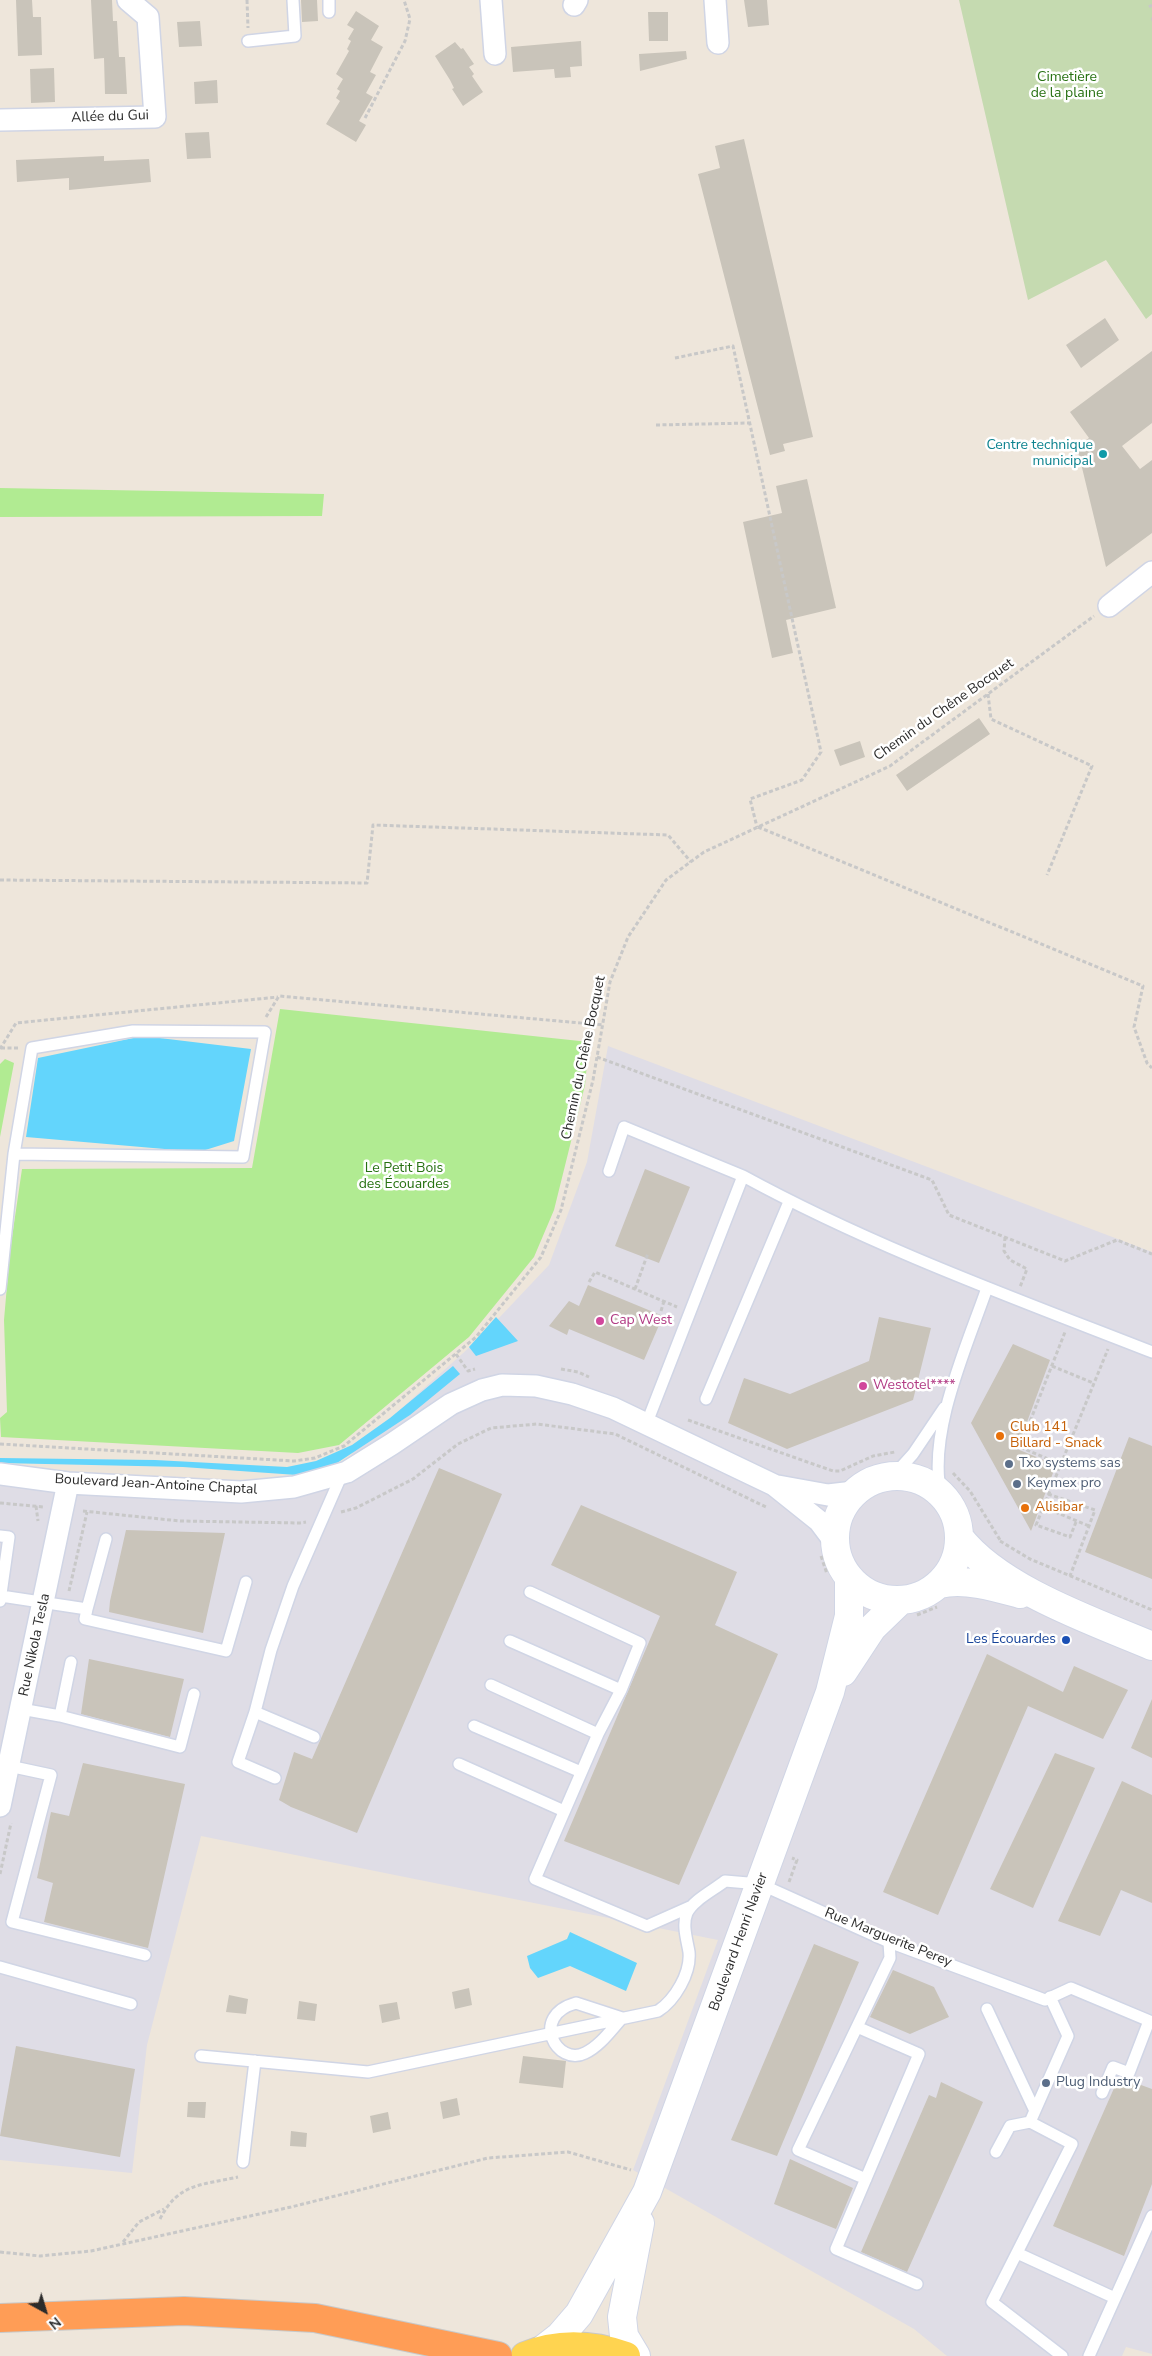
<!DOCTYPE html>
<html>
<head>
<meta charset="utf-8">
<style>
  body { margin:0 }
  #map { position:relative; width:1152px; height:2356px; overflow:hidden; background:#eee6db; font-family:"Nunito Sans",sans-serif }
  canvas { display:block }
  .north { position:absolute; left:20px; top:2286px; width:50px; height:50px; -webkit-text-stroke:4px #fff; paint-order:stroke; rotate:141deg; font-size:14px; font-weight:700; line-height:20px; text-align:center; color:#2b2b2b }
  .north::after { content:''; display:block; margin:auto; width:18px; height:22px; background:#2b2b2b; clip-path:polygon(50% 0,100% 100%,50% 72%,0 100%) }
</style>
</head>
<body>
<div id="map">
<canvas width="1152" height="2356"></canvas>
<div class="north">N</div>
</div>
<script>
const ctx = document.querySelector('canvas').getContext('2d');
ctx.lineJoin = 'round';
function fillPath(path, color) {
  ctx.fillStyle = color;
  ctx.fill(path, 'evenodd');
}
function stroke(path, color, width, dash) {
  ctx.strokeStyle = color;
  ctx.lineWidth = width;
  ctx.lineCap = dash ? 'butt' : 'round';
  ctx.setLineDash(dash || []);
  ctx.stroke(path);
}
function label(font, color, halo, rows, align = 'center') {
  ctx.font = font + ' "Nunito Sans",sans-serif';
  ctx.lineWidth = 5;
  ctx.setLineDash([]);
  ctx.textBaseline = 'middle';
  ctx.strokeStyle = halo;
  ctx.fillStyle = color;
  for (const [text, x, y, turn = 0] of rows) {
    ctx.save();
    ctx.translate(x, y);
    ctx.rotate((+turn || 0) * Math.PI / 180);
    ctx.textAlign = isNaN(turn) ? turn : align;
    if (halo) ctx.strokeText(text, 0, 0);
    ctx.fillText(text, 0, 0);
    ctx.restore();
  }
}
fillPath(new Path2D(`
  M 608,1046 L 1152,1252 L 1152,2354 L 1126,2347 L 1122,2356 L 947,2356 L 914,2329 L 633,2170 L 718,1940 L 201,1836 L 147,2045 L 132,2173 L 0,2160 L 0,1466 L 280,1496 L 329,1486 L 354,1451 L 481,1337 L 549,1265 L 587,1162 Z`), '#dfdde6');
fillPath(new Path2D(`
  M 0,488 L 324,494 L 322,516 L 0,517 Z
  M 280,1009 L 589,1042 L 585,1085 L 554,1210 L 534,1257 L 469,1337 L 339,1445 L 298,1453 L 1,1437 L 0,1418 L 7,1412 L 4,1320 L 10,1251 L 22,1169 L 252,1168 Z
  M 5,1059 L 14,1063 L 0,1137 L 0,1064 Z`), '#b1eb92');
fillPath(new Path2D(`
  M 959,0 L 1152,0 L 1152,314 L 1146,319 L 1106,260 L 1028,300 Z`), '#c5dab0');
fillPath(new Path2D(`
  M 143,1036 L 251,1049 L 234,1141 L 199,1152 L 26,1137 L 38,1058 Z
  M 496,1317 L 518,1341 L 476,1356 L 469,1347 Z
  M 453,1366 L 460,1374 L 410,1415 L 337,1463 L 297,1475 L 183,1467 L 0,1463 L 0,1458 L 155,1460 L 287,1467 L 316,1461 L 352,1445 L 390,1418 Z
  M 570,1932 L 637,1963 L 626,1991 L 570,1966 L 538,1978 L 530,1968 L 527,1956 L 567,1939 Z`), '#63d5fc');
fillPath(new Path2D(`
  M 16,0 L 32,0 L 33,17 L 41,17 L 42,55 L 18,56 Z
  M 91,0 L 112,0 L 113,21 L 117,21 L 119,57 L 125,57 L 127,94 L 105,94 L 104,58 L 94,59 Z
  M 301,0 L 317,0 L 318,21 L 302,22 Z
  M 744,0 L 767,0 L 769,25 L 748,27 Z
  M 356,11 L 379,26 L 371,40 L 383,47 L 370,72 L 376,75 L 366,93 L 373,97 L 359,121 L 366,125 L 356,142 L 326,124 L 340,101 L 336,98 L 340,91 L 337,89 L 343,79 L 336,74 L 349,51 L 347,49 L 351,41 L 348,39 L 354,29 L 347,25 Z
  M 648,12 L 668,12 L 668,41 L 649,41 Z
  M 200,21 L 202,46 L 179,47 L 177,22 Z
  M 581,41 L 582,66 L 570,67 L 571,77 L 555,78 L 554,69 L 513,72 L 511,47 Z
  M 455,42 L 461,49 L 463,48 L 474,64 L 469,67 L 474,74 L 472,76 L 483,92 L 463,106 L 452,89 L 454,88 L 450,80 L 435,56 Z
  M 686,51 L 687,59 L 640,71 L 639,54 Z
  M 54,68 L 55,102 L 31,103 L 30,69 Z
  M 217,80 L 218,103 L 195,104 L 194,82 Z
  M 209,132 L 211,158 L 187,159 L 185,133 Z
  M 744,139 L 813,437 L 783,444 L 785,451 L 770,455 L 698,174 L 720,168 L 715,146 Z
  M 104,156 L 104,161 L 149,159 L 151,182 L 69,190 L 69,178 L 17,182 L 16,160 Z
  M 1105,318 L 1119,340 L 1081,368 L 1066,345 Z
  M 1152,351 L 1152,423 L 1122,446 L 1140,469 L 1152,460 L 1152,533 L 1106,567 L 1077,447 L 1089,438 L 1070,412 Z
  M 807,479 L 836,608 L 786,620 L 793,653 L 772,658 L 743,522 L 782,513 L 776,486 Z
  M 979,718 L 990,734 L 907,791 L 896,775 Z
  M 860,741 L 865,757 L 840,766 L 834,750 Z
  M 645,1169 L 690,1187 L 659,1263 L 615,1246 Z
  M 588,1285 L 663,1316 L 644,1360 L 569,1329 L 567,1335 L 549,1326 L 569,1301 L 579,1306 Z
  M 879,1317 L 931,1328 L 913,1400 L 787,1449 L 728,1423 L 744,1378 L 790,1394 L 869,1361 Z
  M 1013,1344 L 1050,1360 L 1017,1449 L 1056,1465 L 1031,1531 L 971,1423 Z
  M 1129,1437 L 1152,1446 L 1152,1579 L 1085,1552 Z
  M 439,1468 L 502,1494 L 357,1833 L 291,1807 L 279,1800 L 294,1752 L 312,1759 Z
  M 581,1505 L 737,1572 L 715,1625 L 778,1654 L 679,1885 L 564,1841 L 660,1616 L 551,1565 Z
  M 126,1530 L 225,1533 L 203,1633 L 109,1612 L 110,1601 Z
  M 987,1654 L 1063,1692 L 1074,1666 L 1128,1690 L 1103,1739 L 1028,1706 L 938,1915 L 883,1892 Z
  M 89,1659 L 184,1679 L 170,1737 L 81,1714 Z
  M 1152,1699 L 1152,1758 L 1131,1748 Z
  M 1055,1753 L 1095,1768 L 1033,1908 L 990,1889 Z
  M 83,1763 L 185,1784 L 148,1948 L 44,1922 L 53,1883 L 37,1878 L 51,1812 L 69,1816 Z
  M 1122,1781 L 1152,1795 L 1152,1903 L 1121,1890 L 1100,1936 L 1058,1921 Z
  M 814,1944 L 859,1962 L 777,2156 L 731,2140 Z
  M 893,1970 L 934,1987 L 949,2017 L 910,2034 L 870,2017 Z
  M 469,1988 L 472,2005 L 455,2009 L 452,1992 Z
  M 229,1995 L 248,1999 L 246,2014 L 226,2012 Z
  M 299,2001 L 317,2004 L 315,2021 L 297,2019 Z
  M 397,2002 L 400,2019 L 382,2023 L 379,2005 Z
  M 16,2046 L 135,2069 L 120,2157 L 0,2136 Z
  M 523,2056 L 566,2061 L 563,2088 L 519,2083 Z
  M 1119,2077 L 1152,2089 L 1152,2184 L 1124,2256 L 1053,2226 Z
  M 941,2082 L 983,2102 L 907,2272 L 861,2252 L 929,2095 L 936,2098 Z
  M 457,2098 L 460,2115 L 443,2119 L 440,2102 Z
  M 188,2102 L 206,2102 L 205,2118 L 187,2117 Z
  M 388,2112 L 391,2129 L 373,2133 L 370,2116 Z
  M 291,2131 L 307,2133 L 306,2147 L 290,2146 Z
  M 790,2159 L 853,2188 L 836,2229 L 774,2204 Z`), '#c9c4ba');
const service = new Path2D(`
  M 329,0 L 329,12
  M 248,41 L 295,36 L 293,0
  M 609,1171 L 624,1127 L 743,1176 L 646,1425
  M 743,1176 C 873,1247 1014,1298 1152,1352
  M 0,1289 L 14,1154 L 32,1048 L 133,1031 L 265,1032 L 243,1157 L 14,1154
  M 706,1399 L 789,1202
  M 894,1475 L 913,1454 L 944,1408
  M 941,1494 C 927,1433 967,1346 987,1288
  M 0,1536 L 9,1537 L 0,1601
  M 530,1592 L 640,1643 L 621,1690 L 598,1734 L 535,1879 L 647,1926 L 692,1906
  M 1,1596 L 87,1609 L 85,1619 L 226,1651 L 246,1582
  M 87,1609 L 106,1539
  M 510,1641 L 621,1690
  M 491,1685 L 598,1734
  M 21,1709 L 60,1716 L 71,1662
  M 255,1712 L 314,1737
  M 60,1716 L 180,1747 L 194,1694
  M 474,1726 L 581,1772
  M 459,1764 L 564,1811
  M 9,1766 L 51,1775 L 12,1922 L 145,1955
  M 275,1778 L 238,1762 L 255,1712 L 271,1650 L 293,1586 L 342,1474
  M 0,1967 L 131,2004
  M 1050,1997 L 1068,2036 L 1030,2122 L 1072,2144 L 992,2302 L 1062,2356
  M 576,2003 L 622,2018 C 611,2030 600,2046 585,2053 C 557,2067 529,2016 576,2003 Z
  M 987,2009 L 1035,2111
  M 857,2027 L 919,2054 L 836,2249 L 917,2284
  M 201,2056 L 368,2072 L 658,2011 C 675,2000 691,1973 689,1952 C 687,1940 682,1925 687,1913 C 693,1900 714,1890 725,1881 L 760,1884 L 889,1942 L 1045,2000 L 1071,1988 L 1152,2022
  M 1102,2093 L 1113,2067 L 1129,2073 L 1149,2021
  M 996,2152 L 1010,2126 L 1030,2122
  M 243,2162 L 255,2061
  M 866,2179 L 798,2150 L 890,1958 L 889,1942
  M 1017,2253 L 1115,2298
  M 1089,2356 L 1152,2216`);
const minor = new Path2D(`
  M 491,0 L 495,54
  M 715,0 L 718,43
  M 574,5 L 577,0
  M 0,120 L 155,117 L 148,17 L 128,0
  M 1109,606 L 1152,572
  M 0,1474 L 68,1483 L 241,1492 L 294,1487 L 347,1472 L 392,1444 L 451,1404 L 482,1390 L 502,1385 L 536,1386 L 572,1394 L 613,1408 L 774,1485 L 819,1521 L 834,1541
  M 778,1486 L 828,1495 L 854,1492
  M 0,1806 L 68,1483`);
const secondary = new Path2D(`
  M835 1538a62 62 0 1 1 124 0a62 62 0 1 1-124 0Z
  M 959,1537 C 999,1589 1093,1621 1152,1646
  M 939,1584 C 965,1578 995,1587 1020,1594
  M 843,1672 L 872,1628 L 900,1601
  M 542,2350 L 560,2336 L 579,2314 L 647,2192 L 830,1692 L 849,1616 L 849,1578
  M 636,2356 L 624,2336 L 622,2317 L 640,2223`);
const primary = new Path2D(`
  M 525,2356 C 559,2342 592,2344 626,2356`);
const motorway = new Path2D(`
  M 0,2318 L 184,2311 L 315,2318 L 498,2356`);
stroke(service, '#d0d5e5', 14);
stroke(minor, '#d0d5e5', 24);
stroke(secondary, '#d0d5e5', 30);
stroke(primary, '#c8c8c8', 30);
stroke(motorway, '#c8c8c8', 30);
stroke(new Path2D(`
  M 247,0 L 248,28
  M 1149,7 L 1152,5
  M 1151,19 L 1152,19
  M 365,118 L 405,41 L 410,19 L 404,0
  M 675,358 L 733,346 L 821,752 L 802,780 L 750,799 L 757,827
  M 656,425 L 749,423
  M 988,694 L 991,719 L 1092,766 L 1047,875
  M 758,827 L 1143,986 L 1134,1027 L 1147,1063 L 1152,1068
  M 0,880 L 367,883 L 373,825 L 668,835 L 691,862
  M 266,1017 L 279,996 L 603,1025
  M 1,1048 L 19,1048
  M 0,1049 L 16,1023 L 278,997
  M 597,1057 L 932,1180 L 949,1215 L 1065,1261 L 1117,1240 L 1152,1254
  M 1005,1237 L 1004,1251 L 1010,1260 L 1027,1269 L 1020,1287
  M 589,1282 L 595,1272 L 677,1307
  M 635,1289 L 648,1253
  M 661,1311 L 664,1301
  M 456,1354 L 468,1371 L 475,1369
  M 1052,1366 L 1093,1383
  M 561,1369 L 578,1372 L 589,1377
  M 688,1420 L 833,1471 L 840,1471 L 873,1456 L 895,1452
  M 0,1444 L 294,1461 L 315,1458 L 344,1446 L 476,1337 L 541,1257 L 561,1210 L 593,1080 L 610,982 L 628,937 L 666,880 L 704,852 L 890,766 L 1094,616
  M 1060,1464 L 1020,1447 L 1065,1332
  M 953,1473 L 970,1491 L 1000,1540
  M 1048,1494 L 1095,1510 L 1070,1576
  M 0,1503 L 44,1507
  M 36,1506 L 38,1521
  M 1043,1507 L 1089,1526
  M 83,1511 L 180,1521 L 300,1523 L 306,1522
  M 341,1512 L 356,1508 L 413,1479 L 458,1444 L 491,1428 L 537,1424 L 615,1434 L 768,1508
  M 1076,1522 L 1070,1537 L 1036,1525 L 1108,1349
  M 1000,1541 L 1030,1559 L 1152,1610
  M 821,1556 L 827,1574
  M 69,1591 L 87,1512
  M 917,1615 L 937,1607
  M 0,1874 L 11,1823
  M 789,1882 L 797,1860 L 792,1858
  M 160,2219 C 178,2183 202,2185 238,2177
  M 123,2242 L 139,2222 L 164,2209
  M 0,2252 L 40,2256 L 91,2251 L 291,2207 L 488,2158 L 568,2152 L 631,2170`), '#c8c8c8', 3, [4, 2.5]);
stroke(service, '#fff', 11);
stroke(minor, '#fff', 21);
stroke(secondary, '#fff', 28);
stroke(primary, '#ffd450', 28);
stroke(motorway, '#ff9d56', 28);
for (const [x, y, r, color] of [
  [1103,454,5,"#0f9aa8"],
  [600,1321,5,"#d1479c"],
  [863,1386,5,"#d1479c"],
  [1000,1436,5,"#e8710a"],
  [1009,1464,5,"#5c6f8a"],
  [1017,1484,5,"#5c6f8a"],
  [1025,1508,5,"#e8710a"],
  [1066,1640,5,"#1a4fb4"],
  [1046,2083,5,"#5c6f8a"]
]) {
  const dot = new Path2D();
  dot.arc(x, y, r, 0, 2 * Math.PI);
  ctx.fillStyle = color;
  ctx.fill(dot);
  stroke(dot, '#fff', 2);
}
label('14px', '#277112', '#fff', [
  ["Cimetière",1067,78],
  ["de la plaine",1067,94],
  ["Le Petit Bois",404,1169],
  ["des Écouardes",404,1185]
]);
label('14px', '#2b2b2b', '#fff', [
  ["Allée du Gui",110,117,-2],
  ["Chemin du Chêne Bocquet",944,710,-35],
  ["Chemin du Chêne Bocquet",584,1058,-78],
  ["Boulevard Jean-Antoine Chaptal",156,1485,3],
  ["Rue Nikola Tesla",35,1645,-78],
  ["Rue Marguerite Perey",888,1938,22],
  ["Boulevard Henri Navier",739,1942,-70]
]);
label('14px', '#0d838f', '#fff', [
  ["Centre technique",1093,446],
  ["municipal",1093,462]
], 'right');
label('14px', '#b23c85', '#fff', [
  ["Cap West",610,1321],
  ["Westotel****",873,1386]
], 'left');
label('14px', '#c56008', '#fff', [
  ["Club 141",1010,1428],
  ["Billard - Snack",1010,1444],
  ["Alisibar",1035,1508]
], 'left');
label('14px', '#4e5e75', '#fff', [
  ["Txo systems sas",1019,1464],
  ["Keymex pro",1027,1484],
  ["Plug Industry",1056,2083]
], 'left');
label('14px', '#164399', '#fff', [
  ["Les Écouardes",1056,1640]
], 'right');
</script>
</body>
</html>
